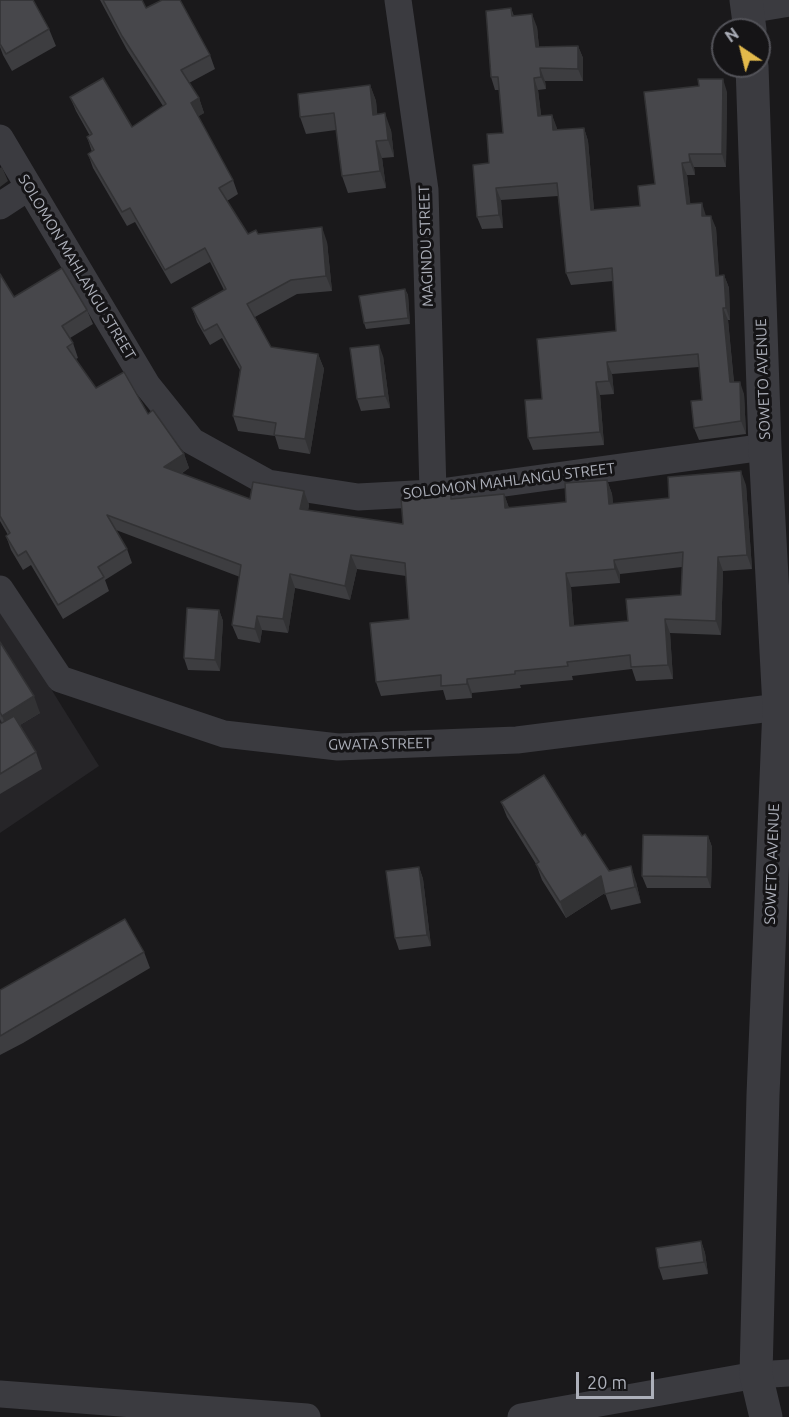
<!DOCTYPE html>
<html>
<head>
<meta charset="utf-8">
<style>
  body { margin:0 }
  #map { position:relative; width:789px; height:1417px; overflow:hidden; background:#1a191b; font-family:Ubuntu,sans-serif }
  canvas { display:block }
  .north { position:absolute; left:711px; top:18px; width:60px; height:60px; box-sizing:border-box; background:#151416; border:2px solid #525258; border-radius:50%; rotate:325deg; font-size:16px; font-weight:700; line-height:24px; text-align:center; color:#adb0ba }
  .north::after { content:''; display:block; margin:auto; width:21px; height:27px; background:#e2b94b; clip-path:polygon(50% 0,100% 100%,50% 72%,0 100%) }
  .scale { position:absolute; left:576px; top:1372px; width:78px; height:27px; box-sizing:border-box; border:3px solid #adb0ba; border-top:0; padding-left:8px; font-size:18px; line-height:21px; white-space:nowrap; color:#adb0ba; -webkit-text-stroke:4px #151416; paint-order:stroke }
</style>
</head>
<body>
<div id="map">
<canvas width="789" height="1417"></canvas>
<div class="north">N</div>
<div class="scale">20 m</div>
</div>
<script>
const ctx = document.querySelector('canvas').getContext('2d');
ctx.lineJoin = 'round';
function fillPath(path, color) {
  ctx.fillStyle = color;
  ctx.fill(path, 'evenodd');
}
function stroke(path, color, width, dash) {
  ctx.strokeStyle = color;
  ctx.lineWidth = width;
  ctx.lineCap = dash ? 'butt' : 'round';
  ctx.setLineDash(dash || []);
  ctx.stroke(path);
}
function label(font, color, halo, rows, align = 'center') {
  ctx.font = font + ' Ubuntu,sans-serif';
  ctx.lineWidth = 6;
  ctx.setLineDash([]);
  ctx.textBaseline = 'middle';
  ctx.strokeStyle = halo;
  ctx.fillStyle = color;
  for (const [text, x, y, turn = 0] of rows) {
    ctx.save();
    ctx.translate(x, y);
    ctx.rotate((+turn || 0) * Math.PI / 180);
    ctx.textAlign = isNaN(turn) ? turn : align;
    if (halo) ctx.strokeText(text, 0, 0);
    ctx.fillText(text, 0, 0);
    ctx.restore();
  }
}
fillPath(new Path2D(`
  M 0,607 L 99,766 L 0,833 Z`), '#262528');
stroke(new Path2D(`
  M 398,0 L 425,190 L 433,493
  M 748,10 L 789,3
  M 0,138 L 147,385 L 192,441 L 268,483 L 358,497 L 433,493 L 765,447
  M 0,206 L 29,187
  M 0,589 L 60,679 L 224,734 L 338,747 L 517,740 L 779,707 L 789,707
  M 0,1394 L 307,1417
  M 521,1417 L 756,1375 L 789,1373`), '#3b3b40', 27);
stroke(new Path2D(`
  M 746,0 L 750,30
  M 752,66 L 765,447 L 779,707 L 763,1095 L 756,1375 L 766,1417`), '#3b3b40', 33);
fillPath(new Path2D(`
  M 0,0 L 49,29 L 56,46 L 12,71 L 3,55 L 0,47 Z
  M 100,0 L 142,0 L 146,8 L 210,55 L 215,69 L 189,83 L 199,98 L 204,113 L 198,116 L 233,180 L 238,194 L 227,201 L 248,234 L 258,234 L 327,242 L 332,291 L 297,294 L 255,317 L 271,347 L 318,354 L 324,369 L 310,454 L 279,449 L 275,436 L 238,431 L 233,416 L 240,370 L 222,338 L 210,345 L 197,322 L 192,308 L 224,290 L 210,262 L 171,284 L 135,222 L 127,226 L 93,168 L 88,154 L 92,152 L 87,137 L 90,136 L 76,111 L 70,97 L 132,127 L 163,106 L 127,50 Z
  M 511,8 L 514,16 L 537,27 L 539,47 L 578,46 L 583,58 L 583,81 L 545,81 L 546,89 L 538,90 L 541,116 L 552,115 L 557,130 L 584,128 L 588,141 L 594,210 L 640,206 L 655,184 L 727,92 L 726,167 L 694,167 L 695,175 L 687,175 L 690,204 L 706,216 L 716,228 L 719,276 L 724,275 L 729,288 L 730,320 L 728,320 L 734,382 L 744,394 L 746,434 L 699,440 L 694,428 L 702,400 L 699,367 L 612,374 L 614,394 L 600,395 L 604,445 L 533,450 L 528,438 L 542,399 L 616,331 L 613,281 L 571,285 L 566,273 L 558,196 L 501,200 L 503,228 L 482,229 L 477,217 L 489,163 L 503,133 L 499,90 L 495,90 L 491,77 Z
  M 370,85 L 376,101 L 377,114 L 391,130 L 394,157 L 382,158 L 386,188 L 348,193 L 342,176 L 336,130 L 306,134 L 300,117 Z
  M 0,274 L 14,297 L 87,310 L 93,324 L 70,338 L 73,343 L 78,358 L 76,359 L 96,388 L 148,414 L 184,454 L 189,468 L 181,474 L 250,499 L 304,491 L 309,505 L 308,511 L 403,524 L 451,494 L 453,499 L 504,494 L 509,508 L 566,502 L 607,480 L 612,494 L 613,504 L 669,498 L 746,485 L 752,569 L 723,571 L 721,635 L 670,633 L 673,679 L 636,681 L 632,669 L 572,676 L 573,680 L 520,685 L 521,688 L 472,693 L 472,698 L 446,700 L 443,690 L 381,696 L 376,682 L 409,619 L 406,576 L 357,569 L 350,600 L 295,588 L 288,633 L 262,630 L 260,643 L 238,639 L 232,625 L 240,577 L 116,530 L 127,549 L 132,563 L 105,580 L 109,591 L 63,619 L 31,565 L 23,570 L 11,550 L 6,536 L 8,535 L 0,521 ZM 682,567 L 681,595 L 628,621 L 574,626 L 571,587 L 620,583 L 620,574 Z
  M 405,289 L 408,295 L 410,324 L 366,329 L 364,323 Z
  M 383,356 L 390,408 L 361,411 L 357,399 Z
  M 219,610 L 223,621 L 220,671 L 188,670 L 184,658 Z
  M 0,642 L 40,713 L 20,725 L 36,752 L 42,769 L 0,794 L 0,724 L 2,723 L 0,719 Z
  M 501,802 L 582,836 L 609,871 L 636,882 L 641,903 L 611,910 L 605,893 L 566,918 L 542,880 L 536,864 L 507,817 Z
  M 708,836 L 712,847 L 711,888 L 647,888 L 642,876 Z
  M 419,867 L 423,879 L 431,946 L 399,950 L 395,938 Z
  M 144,952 L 150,968 L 23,1043 L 0,1055 L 0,990 Z
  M 701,1241 L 705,1253 L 708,1274 L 663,1280 L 659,1268 Z`), '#3d3d40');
fillPath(new Path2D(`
  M 532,14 L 537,27 L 540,60 L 536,47 Z
  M 578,46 L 583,58 L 583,81 L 578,69 Z
  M 540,68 L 545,81 L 546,89 L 541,77 Z
  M 534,78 L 538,90 L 543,129 L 538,116 Z
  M 723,79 L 727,92 L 726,167 L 722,154 Z
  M 370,85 L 376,101 L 379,131 L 373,115 Z
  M 199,98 L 204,113 L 196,118 L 191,103 Z
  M 385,113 L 391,130 L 394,157 L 388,140 Z
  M 552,115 L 557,128 L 558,143 L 553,130 Z
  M 584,128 L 588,141 L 595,222 L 591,210 Z
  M 376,141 L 382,158 L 386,188 L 380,171 Z
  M 689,154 L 694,167 L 695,175 L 690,162 Z
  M 682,163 L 687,175 L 692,217 L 687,204 Z
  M 2,167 L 8,181 L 0,187 L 0,168 Z
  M 496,188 L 501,200 L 503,228 L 499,215 Z
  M 702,203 L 706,216 L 702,216 Z
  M 711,216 L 716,228 L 720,289 L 716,276 Z
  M 322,227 L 327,242 L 332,291 L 326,276 Z
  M 724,275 L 729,288 L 730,320 L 726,308 Z
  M 405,289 L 408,295 L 410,324 L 408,318 Z
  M 723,308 L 728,320 L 735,395 L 730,382 Z
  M 379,345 L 383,356 L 390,408 L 385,396 Z
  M 318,354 L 324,369 L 310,454 L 305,439 Z
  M 607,362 L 612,374 L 614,394 L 609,381 Z
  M 596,382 L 600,395 L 604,445 L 600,432 Z
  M 740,382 L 744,394 L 746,434 L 741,421 Z
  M 184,454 L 189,468 L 169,481 L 164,467 Z
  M 741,471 L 746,485 L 752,569 L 747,555 Z
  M 607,480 L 612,494 L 615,518 L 609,504 Z
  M 304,491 L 309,505 L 305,523 L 300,509 Z
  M 504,494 L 509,508 L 505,508 Z
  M 351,555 L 357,569 L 350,600 L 345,586 Z
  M 718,557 L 723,571 L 721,635 L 716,621 Z
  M 614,560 L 620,574 L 620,583 L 615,569 Z
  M 566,573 L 571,587 L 575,640 L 570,626 Z
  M 290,574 L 295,588 L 288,633 L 283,619 Z
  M 219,610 L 223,621 L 220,671 L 215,660 Z
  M 257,616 L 262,630 L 260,643 L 255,629 Z
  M 665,619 L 670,633 L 673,679 L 668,665 Z
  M 467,679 L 472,693 L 472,698 L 467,684 Z
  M 34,696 L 40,713 L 8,732 L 2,716 Z
  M 708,836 L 712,847 L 711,888 L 707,877 Z
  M 631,866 L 636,882 L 641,903 L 635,887 Z
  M 419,867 L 423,879 L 431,946 L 427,935 Z
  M 601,876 L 606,892 L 566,918 L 560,902 Z
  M 701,1241 L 705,1253 L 708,1274 L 704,1262 Z`), '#323234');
const building = new Path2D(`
  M 0,0 L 33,0 L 49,29 L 6,54 L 0,44 Z
  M 103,0 L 142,0 L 146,8 L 162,0 L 180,0 L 210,55 L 181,70 L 199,98 L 191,103 L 233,180 L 219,188 L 248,234 L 256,230 L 258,234 L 322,227 L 326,276 L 291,280 L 247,304 L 271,347 L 318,354 L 305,439 L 274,435 L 276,423 L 233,416 L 241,367 L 217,324 L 204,331 L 192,308 L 226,289 L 205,248 L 165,270 L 130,208 L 122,212 L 88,154 L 94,150 L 87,137 L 92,134 L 70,97 L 103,78 L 132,127 L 166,104 L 122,36 Z
  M 511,8 L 512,16 L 532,14 L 536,47 L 578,46 L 578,69 L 540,68 L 541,77 L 534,78 L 538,116 L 552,115 L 553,130 L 584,128 L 591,210 L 640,206 L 638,186 L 655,184 L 644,92 L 699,86 L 698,79 L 723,79 L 722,154 L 689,154 L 690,162 L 682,163 L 687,204 L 702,203 L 702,216 L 711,216 L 716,276 L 724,275 L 726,308 L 723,308 L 730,382 L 740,382 L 741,421 L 694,428 L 691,401 L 702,400 L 698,354 L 607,362 L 609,381 L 596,382 L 600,432 L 528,438 L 525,400 L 542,399 L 537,339 L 616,331 L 612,268 L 566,273 L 557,183 L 496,188 L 499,215 L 477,217 L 473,165 L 489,163 L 487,134 L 503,133 L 498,77 L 491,77 L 486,11 Z
  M 370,85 L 373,115 L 385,113 L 388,140 L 376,141 L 380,171 L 342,176 L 334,113 L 300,117 L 298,94 Z
  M 62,268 L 87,310 L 62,326 L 73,343 L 67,347 L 96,388 L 124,372 L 148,414 L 153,410 L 184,454 L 164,467 L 250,499 L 253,482 L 304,491 L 300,509 L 403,524 L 401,498 L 451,494 L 451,499 L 504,494 L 505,508 L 566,502 L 565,483 L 607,480 L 609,504 L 669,498 L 668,477 L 741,471 L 747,555 L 718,557 L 716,621 L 665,619 L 668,665 L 631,667 L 630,655 L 567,662 L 568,666 L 515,671 L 515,674 L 467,679 L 467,684 L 441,686 L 441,675 L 376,682 L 370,623 L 409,619 L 405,563 L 351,555 L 345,586 L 290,574 L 283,619 L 257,616 L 255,629 L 232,625 L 241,565 L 107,515 L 127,549 L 98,567 L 104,577 L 58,605 L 26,551 L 18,556 L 6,536 L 10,533 L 0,516 L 0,274 L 14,297 ZM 683,552 L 681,595 L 626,599 L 628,621 L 570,626 L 566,573 L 615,569 L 614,560 Z
  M 405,289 L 408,318 L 364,323 L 359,296 Z
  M 379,345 L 385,396 L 357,399 L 350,348 Z
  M 187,608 L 219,610 L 215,660 L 184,658 Z
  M 0,642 L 34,696 L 2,716 L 0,712 Z
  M 14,716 L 36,752 L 0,774 L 0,724 Z
  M 544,775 L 582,836 L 585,834 L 609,871 L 631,866 L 635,887 L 605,894 L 601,876 L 560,902 L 536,864 L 539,862 L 501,802 Z
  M 643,835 L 708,836 L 707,877 L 642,876 Z
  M 419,867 L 427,935 L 395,938 L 386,871 Z
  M 125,919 L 144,952 L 17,1026 L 0,1036 L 0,990 Z
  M 701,1241 L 704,1262 L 659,1268 L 656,1248 Z`);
fillPath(building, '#47474b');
stroke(building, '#323234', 1.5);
label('15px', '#adb0ba', '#151416', [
  ["MAGINDU STREET",426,246,-92],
  ["SOLOMON MAHLANGU STREET",77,267,59],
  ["SOWETO AVENUE",763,379,-92],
  ["SOLOMON MAHLANGU STREET",509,481,-7],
  ["GWATA STREET",380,744,-1],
  ["SOWETO AVENUE",772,864,-88]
]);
</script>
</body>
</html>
